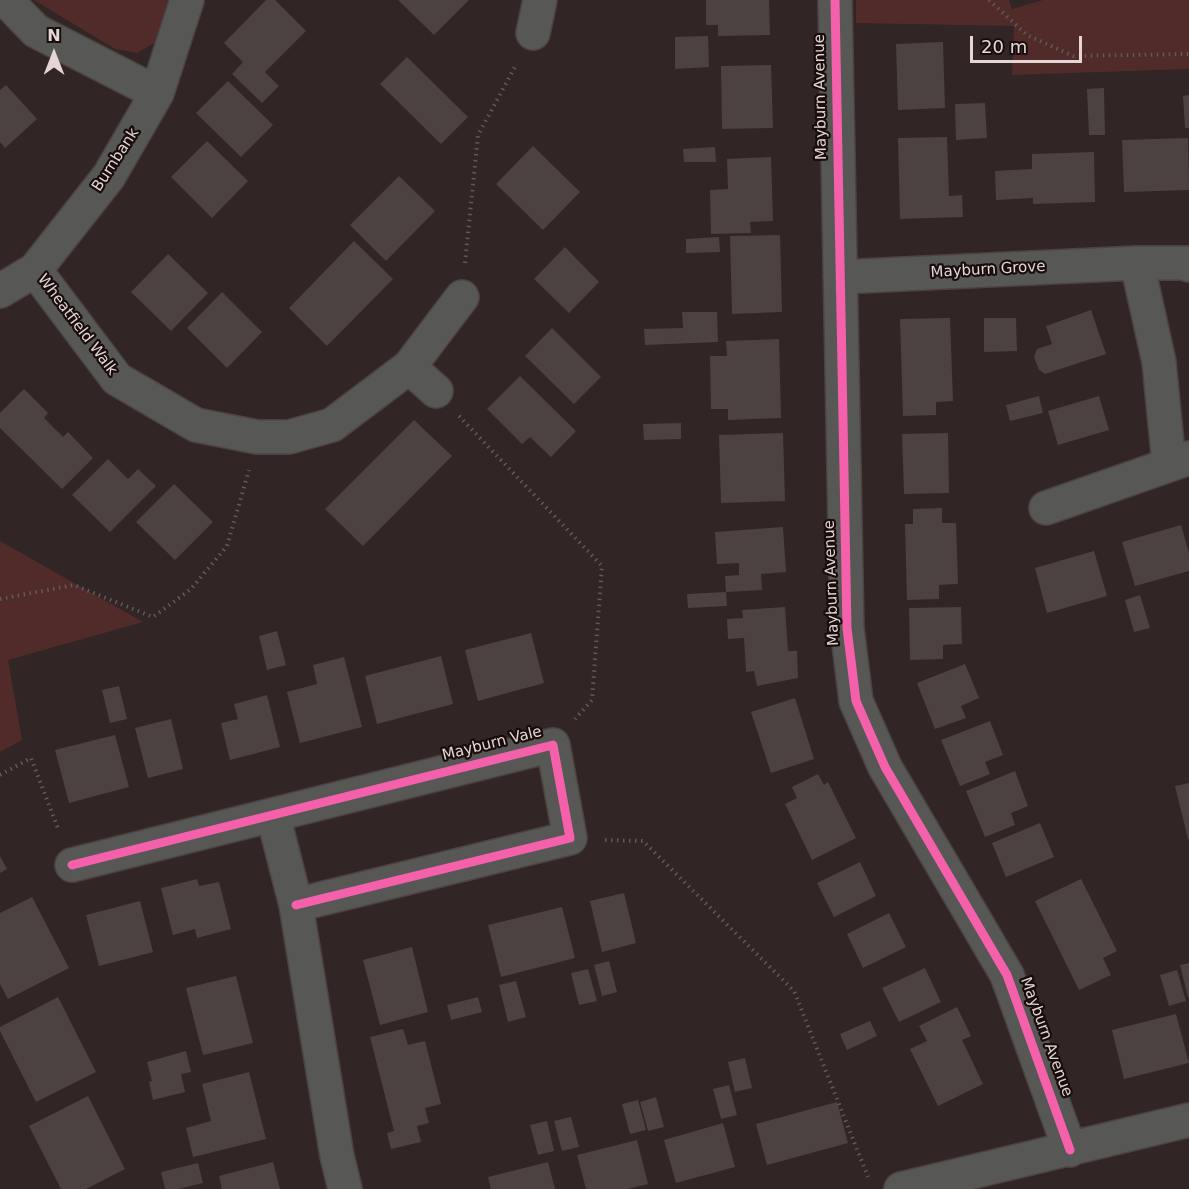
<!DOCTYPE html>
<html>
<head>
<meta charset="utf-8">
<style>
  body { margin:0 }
  #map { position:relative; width:1189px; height:1189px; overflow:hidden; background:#312525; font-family:"DejaVu Sans",sans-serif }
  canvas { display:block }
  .north { position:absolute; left:24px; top:24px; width:60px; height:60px; -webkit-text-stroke:4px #170d0c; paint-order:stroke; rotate:0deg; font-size:16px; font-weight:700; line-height:24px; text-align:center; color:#e5d5d4 }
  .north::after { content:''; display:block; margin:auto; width:21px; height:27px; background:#e5d5d4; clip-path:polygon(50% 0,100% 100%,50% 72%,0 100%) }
  .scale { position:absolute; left:970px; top:36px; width:112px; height:27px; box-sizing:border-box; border:3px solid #e5d5d4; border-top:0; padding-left:8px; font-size:18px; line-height:21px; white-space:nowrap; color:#e5d5d4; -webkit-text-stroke:4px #170d0c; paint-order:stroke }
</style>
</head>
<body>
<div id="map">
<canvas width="1189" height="1189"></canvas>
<div class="north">N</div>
<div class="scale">20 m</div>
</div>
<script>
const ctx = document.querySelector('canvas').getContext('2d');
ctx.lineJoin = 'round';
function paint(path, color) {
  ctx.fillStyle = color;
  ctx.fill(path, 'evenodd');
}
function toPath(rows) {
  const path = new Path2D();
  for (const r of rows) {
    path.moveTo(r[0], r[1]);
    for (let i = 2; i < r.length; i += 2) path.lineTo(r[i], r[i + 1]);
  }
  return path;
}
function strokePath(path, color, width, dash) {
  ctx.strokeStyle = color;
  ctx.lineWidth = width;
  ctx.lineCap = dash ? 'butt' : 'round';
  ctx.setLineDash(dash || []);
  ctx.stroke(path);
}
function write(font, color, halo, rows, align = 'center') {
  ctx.font = font + ' "DejaVu Sans",sans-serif';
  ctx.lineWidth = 4.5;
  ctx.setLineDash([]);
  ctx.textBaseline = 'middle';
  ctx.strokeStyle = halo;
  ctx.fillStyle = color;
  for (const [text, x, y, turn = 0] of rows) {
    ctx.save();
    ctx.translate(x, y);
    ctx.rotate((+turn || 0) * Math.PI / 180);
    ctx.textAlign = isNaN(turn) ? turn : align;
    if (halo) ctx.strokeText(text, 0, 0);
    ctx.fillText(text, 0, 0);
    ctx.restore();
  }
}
paint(toPath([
  [34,0,168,0,156,42,137,53,115,49],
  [856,0,1009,0,1012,9,1043,0,1189,0,1189,69,1012,75,1014,26,856,23],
  [0,541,143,622,8,660,22,740,0,752]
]), '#512b29');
paint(toPath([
  [266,0,275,0,306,31,265,72,279,86,262,103,232,74,243,62,224,43],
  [398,0,469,0,434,35],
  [706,0,769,0,770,35,718,36,718,25,706,25],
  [708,36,709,67,675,69,675,37],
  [943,42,945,108,898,110,896,44],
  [407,57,468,117,441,144,380,84],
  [771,65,773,128,722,129,721,66],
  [228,81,273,125,241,157,196,113],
  [6,85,37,119,5,148,0,142,0,90],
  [1104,88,1105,135,1089,135,1087,89],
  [1189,95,1189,128,1185,128,1183,96],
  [985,103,987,138,956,140,955,104],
  [947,137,949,196,962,195,963,217,900,219,898,138],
  [1188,138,1189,190,1124,192,1122,140],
  [207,141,248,181,212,218,171,177],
  [533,146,580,192,543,230,496,184],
  [715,147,716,162,684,162,683,149],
  [1094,152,1095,202,1033,204,1033,198,996,200,995,171,1032,169,1032,154],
  [771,157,773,221,750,222,751,233,711,234,710,190,728,189,727,159],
  [399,176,435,211,386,261,350,225],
  [780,235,782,312,732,314,730,236],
  [719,237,720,252,686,253,686,239],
  [354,241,393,279,327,346,289,308],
  [565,247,599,282,569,313,534,279],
  [168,254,208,293,171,331,131,292],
  [222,292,262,332,227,368,187,328],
  [1091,310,1106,354,1045,374,1039,370,1034,357,1037,349,1052,344,1046,326],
  [682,312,717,312,718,342,645,345,644,329,683,328],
  [950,318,953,401,936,402,936,415,903,416,900,319],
  [984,318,1016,318,1017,351,984,352],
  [552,328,601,377,574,404,525,356],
  [779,339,781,418,728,420,728,409,711,409,710,356,727,356,726,341],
  [520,376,576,431,551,457,530,437,522,444,487,409],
  [24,389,48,413,44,418,63,437,68,432,93,458,62,489,0,428,0,413],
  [1039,396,1043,413,1010,421,1006,405],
  [1099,396,1109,430,1058,445,1048,411],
  [414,420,452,456,363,546,325,509],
  [681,423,681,439,644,440,643,424],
  [783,433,785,501,721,503,719,435],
  [948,433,949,493,904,494,902,434],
  [108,459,128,479,138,469,156,486,110,532,72,495],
  [174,484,213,522,175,560,136,522],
  [942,508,942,523,956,523,958,584,939,585,939,599,907,600,905,524,913,524,913,509],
  [1181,525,1189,553,1189,571,1135,586,1122,542],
  [783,527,786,572,761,574,762,590,726,592,725,576,739,575,739,563,717,564,715,532],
  [1094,551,1107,596,1047,613,1035,568],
  [726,592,727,606,688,608,687,594],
  [1140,595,1150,628,1134,632,1125,600],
  [785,607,788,651,797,651,798,678,757,686,754,671,746,672,744,638,728,639,727,619,743,618,742,610],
  [961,607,962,644,943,645,943,659,910,660,909,608],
  [277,631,286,665,267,670,259,636],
  [531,633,544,683,478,701,465,650],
  [441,656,453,704,377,724,365,676],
  [344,657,362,727,300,743,287,692,317,684,313,665],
  [965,664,979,698,961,706,966,718,935,729,917,683],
  [119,686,127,719,110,723,102,690],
  [267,695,280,747,230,760,221,723,238,719,234,704],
  [795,698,814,759,771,773,751,712],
  [171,719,183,769,148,778,135,728],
  [990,721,1003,755,985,762,990,774,960,786,941,740],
  [115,735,129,787,69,803,55,750],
  [1015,771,1028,806,1011,813,1015,825,985,837,966,791],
  [818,774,824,785,828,782,856,838,812,860,785,804,797,798,792,787],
  [1189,783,1189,839,1188,839,1175,786],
  [1040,823,1054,857,1006,877,992,843],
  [0,856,7,869,0,873],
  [860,862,876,896,834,917,817,883],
  [197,879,199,886,219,882,231,929,197,938,195,929,173,935,161,888],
  [1081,879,1117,951,1103,958,1111,975,1079,990,1035,901],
  [624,893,636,943,602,952,590,901],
  [32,897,69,968,8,999,0,984,0,913],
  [140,901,153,952,99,966,86,915],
  [562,907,575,958,501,977,488,925],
  [889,913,906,947,863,968,847,934],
  [412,947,428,1012,380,1025,363,960],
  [609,961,617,992,602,996,594,965],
  [1189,963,1189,997,1188,997,1180,965],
  [925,968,941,1002,899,1022,882,988],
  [588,969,597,1001,579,1005,571,973],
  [1177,970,1186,1001,1169,1006,1160,975],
  [236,976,253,1043,203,1055,186,988],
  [516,981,526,1017,508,1022,499,985],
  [58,997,96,1072,36,1102,0,1031,0,1027],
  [478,997,482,1012,451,1020,447,1005],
  [957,1007,971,1036,962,1040,983,1084,938,1106,910,1049,927,1041,919,1026],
  [1176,1014,1189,1063,1124,1079,1112,1030],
  [870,1021,877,1036,847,1050,840,1034],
  [403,1029,408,1045,425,1041,441,1104,425,1108,429,1123,417,1126,421,1142,391,1149,387,1133,394,1131,370,1037],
  [186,1051,191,1072,181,1074,185,1092,153,1100,149,1082,152,1081,147,1062],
  [745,1058,752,1088,735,1092,728,1062],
  [249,1072,266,1139,193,1157,186,1128,211,1121,202,1084],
  [729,1085,737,1115,721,1119,713,1089],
  [88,1096,125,1169,86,1189,61,1189,29,1126],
  [656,1097,664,1127,648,1131,640,1102],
  [638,1100,646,1130,630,1134,622,1104],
  [837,1102,848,1143,767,1165,756,1124],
  [571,1117,579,1147,562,1151,554,1121],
  [547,1121,554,1151,538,1155,530,1125],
  [723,1123,735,1167,676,1183,664,1140],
  [637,1140,648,1184,627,1189,586,1189,577,1155],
  [273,1162,280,1189,222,1189,219,1176],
  [548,1162,555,1189,491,1189,488,1177],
  [198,1163,203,1183,178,1189,165,1189,161,1172]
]), '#4d4242');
const minor = toPath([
  [6,0,36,31,157,93],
  [835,0,847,628,856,701,885,767,1007,975,1070,1150],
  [533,33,540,0],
  [1137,263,1159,362,1169,464],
  [35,270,117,379,196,425,257,437,289,437,332,425,409,367,462,297],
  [840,277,1137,263,1187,263,1189,265],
  [0,291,35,270,109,176,157,93,187,0],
  [409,367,436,391],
  [1046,508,1189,458],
  [273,815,296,905,337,1156,345,1189],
  [72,865,553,745,570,838,296,905],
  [901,1189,1189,1120]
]);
strokePath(minor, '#4d4242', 36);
strokePath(toPath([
  [989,0,1027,35,1073,56,1189,54],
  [465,263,478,135,516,65],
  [459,416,602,566,592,700,575,719],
  [0,599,74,585,153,617,191,589,227,546,249,470],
  [0,775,31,758,59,831],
  [605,840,643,841,794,991,868,1177]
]), '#5e5b5a', 4, [1.5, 4.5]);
strokePath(minor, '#575756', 33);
strokePath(toPath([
  [835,0,847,628,856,701,885,767,1007,975,1070,1150],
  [72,865,553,745,570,838,296,905]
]), '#f560ab', 9);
write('15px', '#e5d5d4', '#170d0c', [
  ["Mayburn Avenue",821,97,-91],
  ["Burnbank",116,160,-57],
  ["Mayburn Grove",988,270,-3],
  ["Wheatfield Walk",77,325,53],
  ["Mayburn Avenue",832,583,-92],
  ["Mayburn Vale",492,744,-14],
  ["Mayburn Avenue",1046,1037,70]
]);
</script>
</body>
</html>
